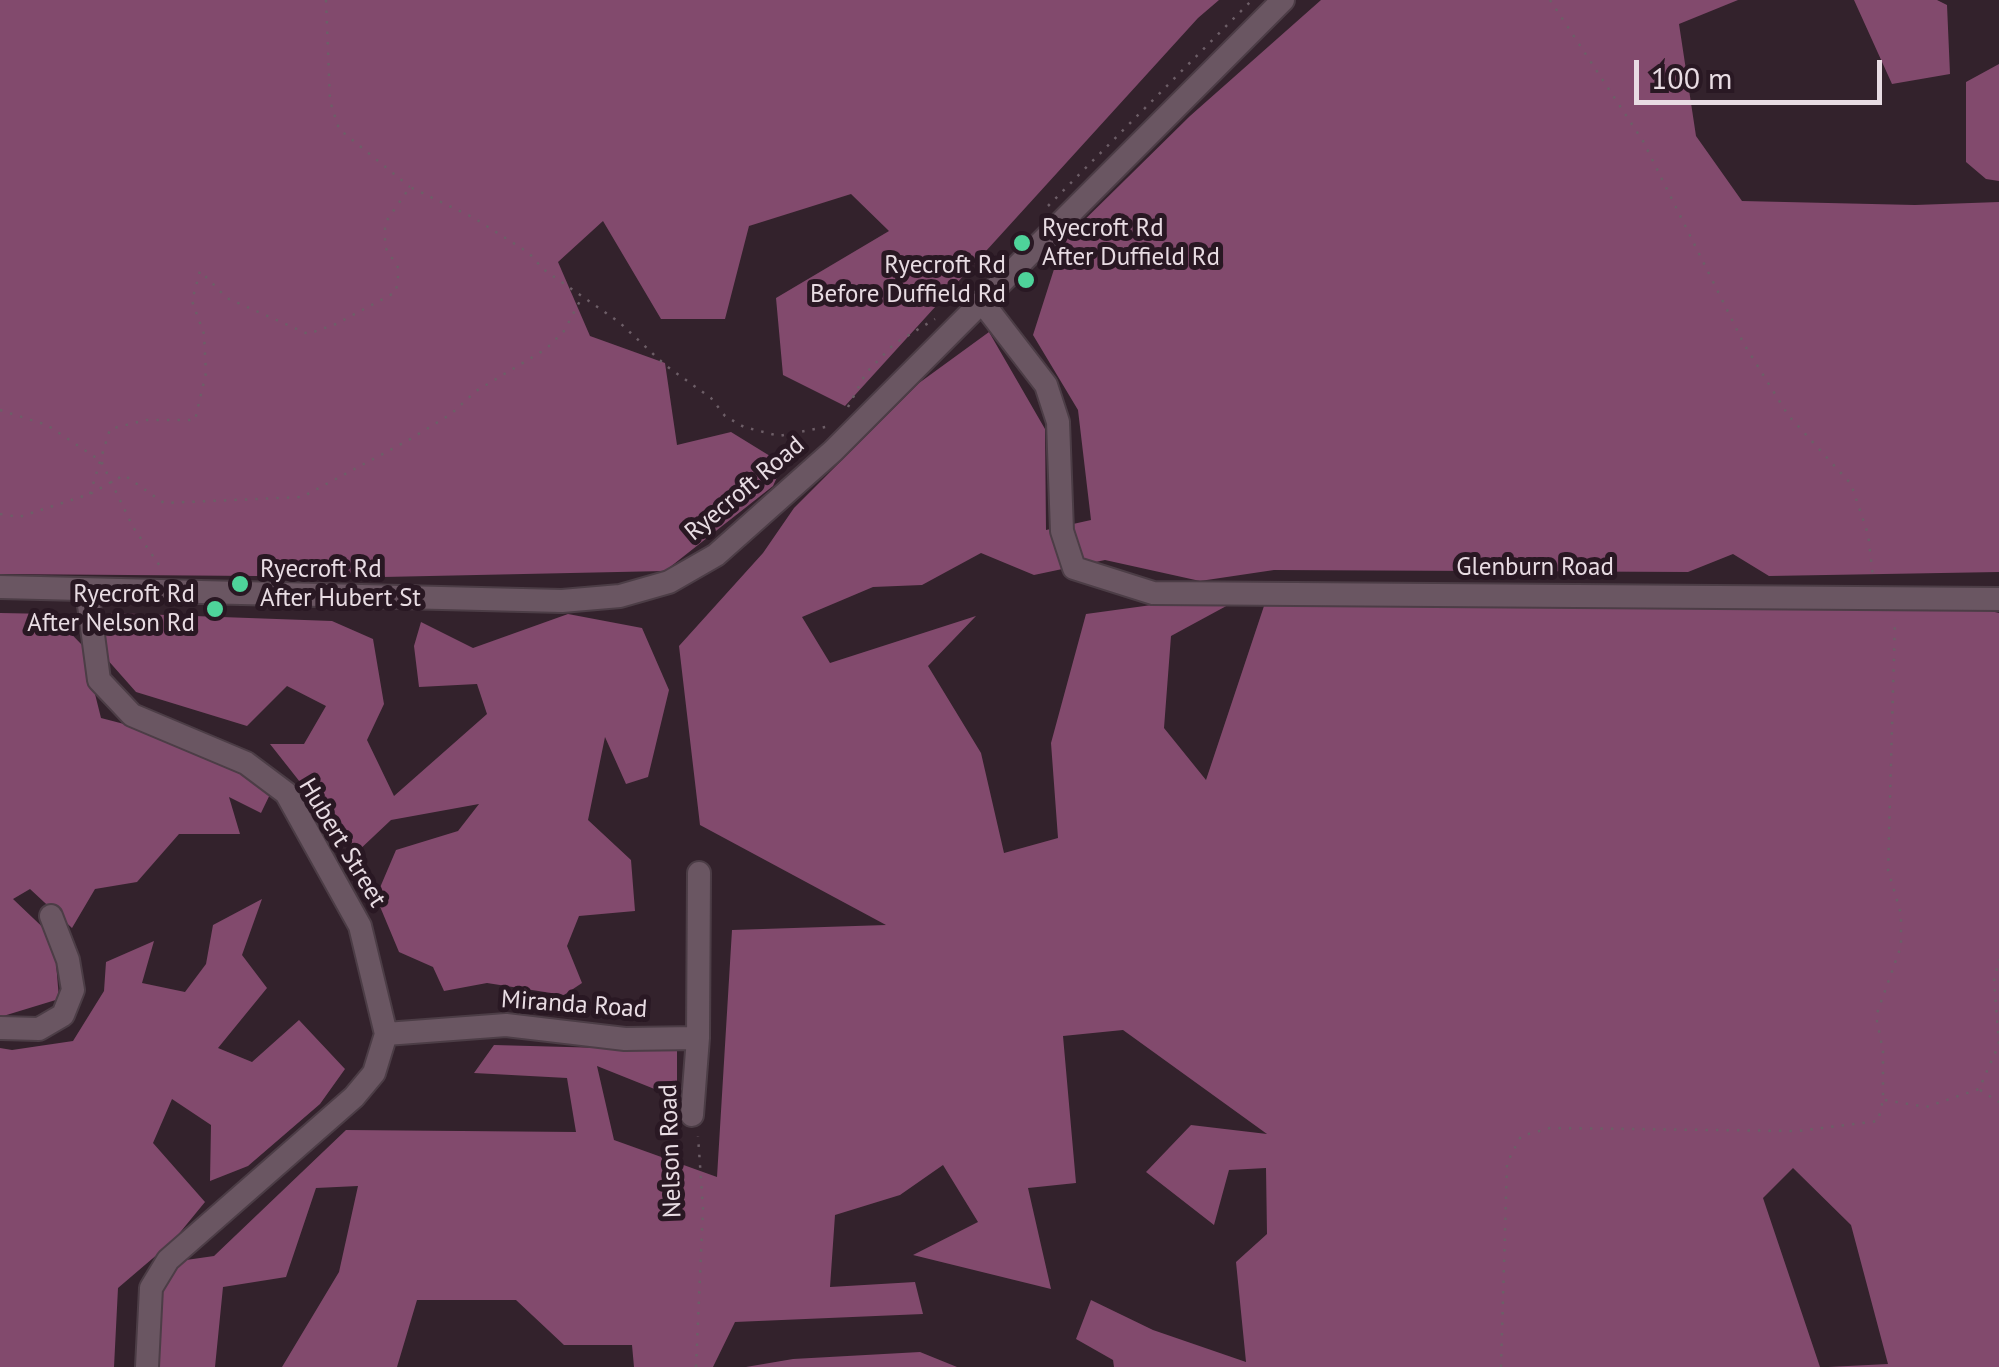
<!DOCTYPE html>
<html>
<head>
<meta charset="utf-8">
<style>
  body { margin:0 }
  #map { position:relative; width:1999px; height:1367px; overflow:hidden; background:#33222c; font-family:"PT Sans",sans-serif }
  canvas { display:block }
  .scale { position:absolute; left:1634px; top:60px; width:248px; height:45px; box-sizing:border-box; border:5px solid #e8dce3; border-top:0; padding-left:12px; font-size:30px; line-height:35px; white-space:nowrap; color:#e8dce3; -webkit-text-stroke:8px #291823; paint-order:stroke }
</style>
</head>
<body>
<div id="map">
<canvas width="1999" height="1367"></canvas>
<div class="scale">100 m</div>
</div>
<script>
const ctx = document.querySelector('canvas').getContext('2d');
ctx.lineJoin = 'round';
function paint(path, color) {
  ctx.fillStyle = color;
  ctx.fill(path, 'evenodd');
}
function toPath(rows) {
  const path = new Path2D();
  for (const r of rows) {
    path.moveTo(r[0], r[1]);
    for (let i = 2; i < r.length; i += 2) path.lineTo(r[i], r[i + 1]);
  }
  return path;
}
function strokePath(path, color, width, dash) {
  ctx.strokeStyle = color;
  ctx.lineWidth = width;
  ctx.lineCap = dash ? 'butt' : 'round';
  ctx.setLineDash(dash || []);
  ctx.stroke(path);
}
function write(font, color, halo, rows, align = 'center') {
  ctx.font = font + ' "PT Sans",sans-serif';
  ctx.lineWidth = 10;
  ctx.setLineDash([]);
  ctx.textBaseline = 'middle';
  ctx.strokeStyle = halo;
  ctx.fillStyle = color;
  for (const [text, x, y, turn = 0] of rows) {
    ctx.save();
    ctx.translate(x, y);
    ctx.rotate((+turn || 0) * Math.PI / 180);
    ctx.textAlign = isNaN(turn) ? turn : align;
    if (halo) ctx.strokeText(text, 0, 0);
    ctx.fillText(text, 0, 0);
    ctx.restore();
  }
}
paint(toPath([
  [0,0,1219,0,1198,18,845,406,783,375,776,298,889,231,851,194,749,226,725,319,661,319,603,221,558,262,590,336,665,363,677,445,731,432,783,464,773,486,665,571,383,577,0,574],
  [1321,0,1738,0,1679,24,1696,136,1742,201,1915,205,1999,202,1999,572,1769,576,1733,554,1688,572,1274,570,1200,581,1105,560,1034,575,981,553,922,585,873,587,802,617,830,663,976,616,928,666,981,753,1004,853,1058,838,1051,743,1086,614,1254,591,1171,636,1164,728,1206,780,1269,591,1948,601,1999,613,1999,1367,1828,1367,1888,1364,1851,1225,1793,1168,1763,1198,1820,1367,1114,1367,1113,1360,1076,1339,1091,1300,1153,1330,1246,1362,1236,1262,1267,1234,1266,1168,1229,1170,1214,1225,1146,1172,1191,1125,1267,1134,1123,1030,1063,1036,1076,1183,1028,1188,1051,1289,913,1255,978,1222,943,1165,900,1195,835,1215,830,1287,915,1282,923,1314,735,1322,713,1367,634,1367,632,1345,564,1345,516,1300,417,1300,397,1367,282,1367,339,1272,358,1186,316,1188,286,1277,223,1287,215,1367,154,1367,152,1311,172,1262,214,1256,346,1130,576,1132,567,1078,474,1073,494,1045,677,1050,677,1098,597,1066,614,1140,717,1177,732,930,886,925,700,825,679,646,763,553,794,508,919,383,989,332,1045,429,1046,530,1091,520,1078,410,1033,335,1063,241,1190,116],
  [1854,0,1937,0,1947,5,1950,74,1892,84],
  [1999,64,1999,181,1986,179,1966,162,1966,82],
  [0,613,52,614,83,646,101,718,178,738,275,784,261,813,229,797,240,834,179,834,137,882,95,889,72,928,30,889,13,899,54,938,59,999,0,1017],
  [111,613,332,621,373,639,384,704,367,740,394,796,487,714,477,684,419,687,414,646,421,622,473,648,568,614,642,628,669,690,648,777,626,784,605,737,588,820,631,860,635,911,579,916,567,946,582,983,564,995,487,983,444,991,433,967,399,952,376,897,396,850,458,831,479,804,391,820,356,853,270,744,304,744,326,706,287,686,247,726,136,692,98,649],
  [262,899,242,955,267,988,218,1048,252,1062,299,1020,345,1069,320,1104,248,1166,210,1181,211,1125,172,1099,153,1143,205,1202,173,1241,118,1288,114,1367,0,1367,0,1048,12,1050,73,1041,104,991,106,962,154,941,142,983,185,992,206,964,213,925],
  [920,1352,957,1367,746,1367,793,1359]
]), '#824a6d');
const minor = toPath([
  [982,302,1046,385,1058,422,1062,531,1074,568,1153,593,1999,599],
  [0,587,562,601,620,596,669,582,716,555,833,451,1283,0],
  [87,590,99,680,132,715,246,763,286,793,360,926,386,1034,374,1073,354,1097,168,1260,151,1288,147,1367],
  [0,1028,39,1029,63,1015,73,990,68,960,51,916],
  [386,1034,506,1025,625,1039,698,1038],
  [692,1115,698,1038,699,873]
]);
strokePath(minor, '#4c3d46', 26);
strokePath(toPath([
  [326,0,330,101,339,129,410,187],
  [1550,0,1643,141,1744,344,1788,415,1851,484,1868,534,1873,577],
  [1048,206,1252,0],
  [848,407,866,373,894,344,935,319],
  [0,410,47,425,101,461,133,527,162,569],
  [90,494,110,429,146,420,195,420,206,373,204,334,192,301,200,271,227,298,308,334,336,324,396,292,399,269,385,247,385,223,410,187,474,218,529,253,543,269,619,322,665,365,711,398,725,416,744,427,779,436,830,426],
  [0,514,19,517,90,494,124,475,164,503,302,497,407,441,451,414,476,391,546,349,564,331,581,299],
  [1980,1090,1999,1102],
  [1885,1100,1926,1107,1979,1089,1999,1044,1994,981,1999,959],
  [696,1367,703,1208,698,1136],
  [1501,1367,1507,1163,1521,1136,1550,1128,1798,1131,1878,1121,1883,1100,1883,1051,1876,1016,1901,946,1901,914,1888,870,1895,619]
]), '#6d5e67', 2.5, [2.5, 8]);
strokePath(minor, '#6a5662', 22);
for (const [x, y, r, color] of [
  [1022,243,10,"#4ed39a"],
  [1026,280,10,"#4ed39a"],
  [240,584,10,"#4ed39a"],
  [215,609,10,"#4ed39a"]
]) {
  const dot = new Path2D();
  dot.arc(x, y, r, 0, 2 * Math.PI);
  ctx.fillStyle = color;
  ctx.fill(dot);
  strokePath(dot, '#291823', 4);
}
write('25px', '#e8dce3', '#291823', [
  ["Ryecroft Rd",1042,229],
  ["After Duffield Rd",1042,258],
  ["Ryecroft Rd",1006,266,"right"],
  ["Before Duffield Rd",1006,295,"right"],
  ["Ryecroft Rd",260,570],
  ["After Hubert St",260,599],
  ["Ryecroft Rd",195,595,"right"],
  ["After Nelson Rd",195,624,"right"]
], 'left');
write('25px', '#e8dce3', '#291823', [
  ["Ryecroft Road",745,489,-40],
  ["Glenburn Road",1535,568],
  ["Hubert Street",342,843,59],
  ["Miranda Road",574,1005,4],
  ["Nelson Road",671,1151,-92]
]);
</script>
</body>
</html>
